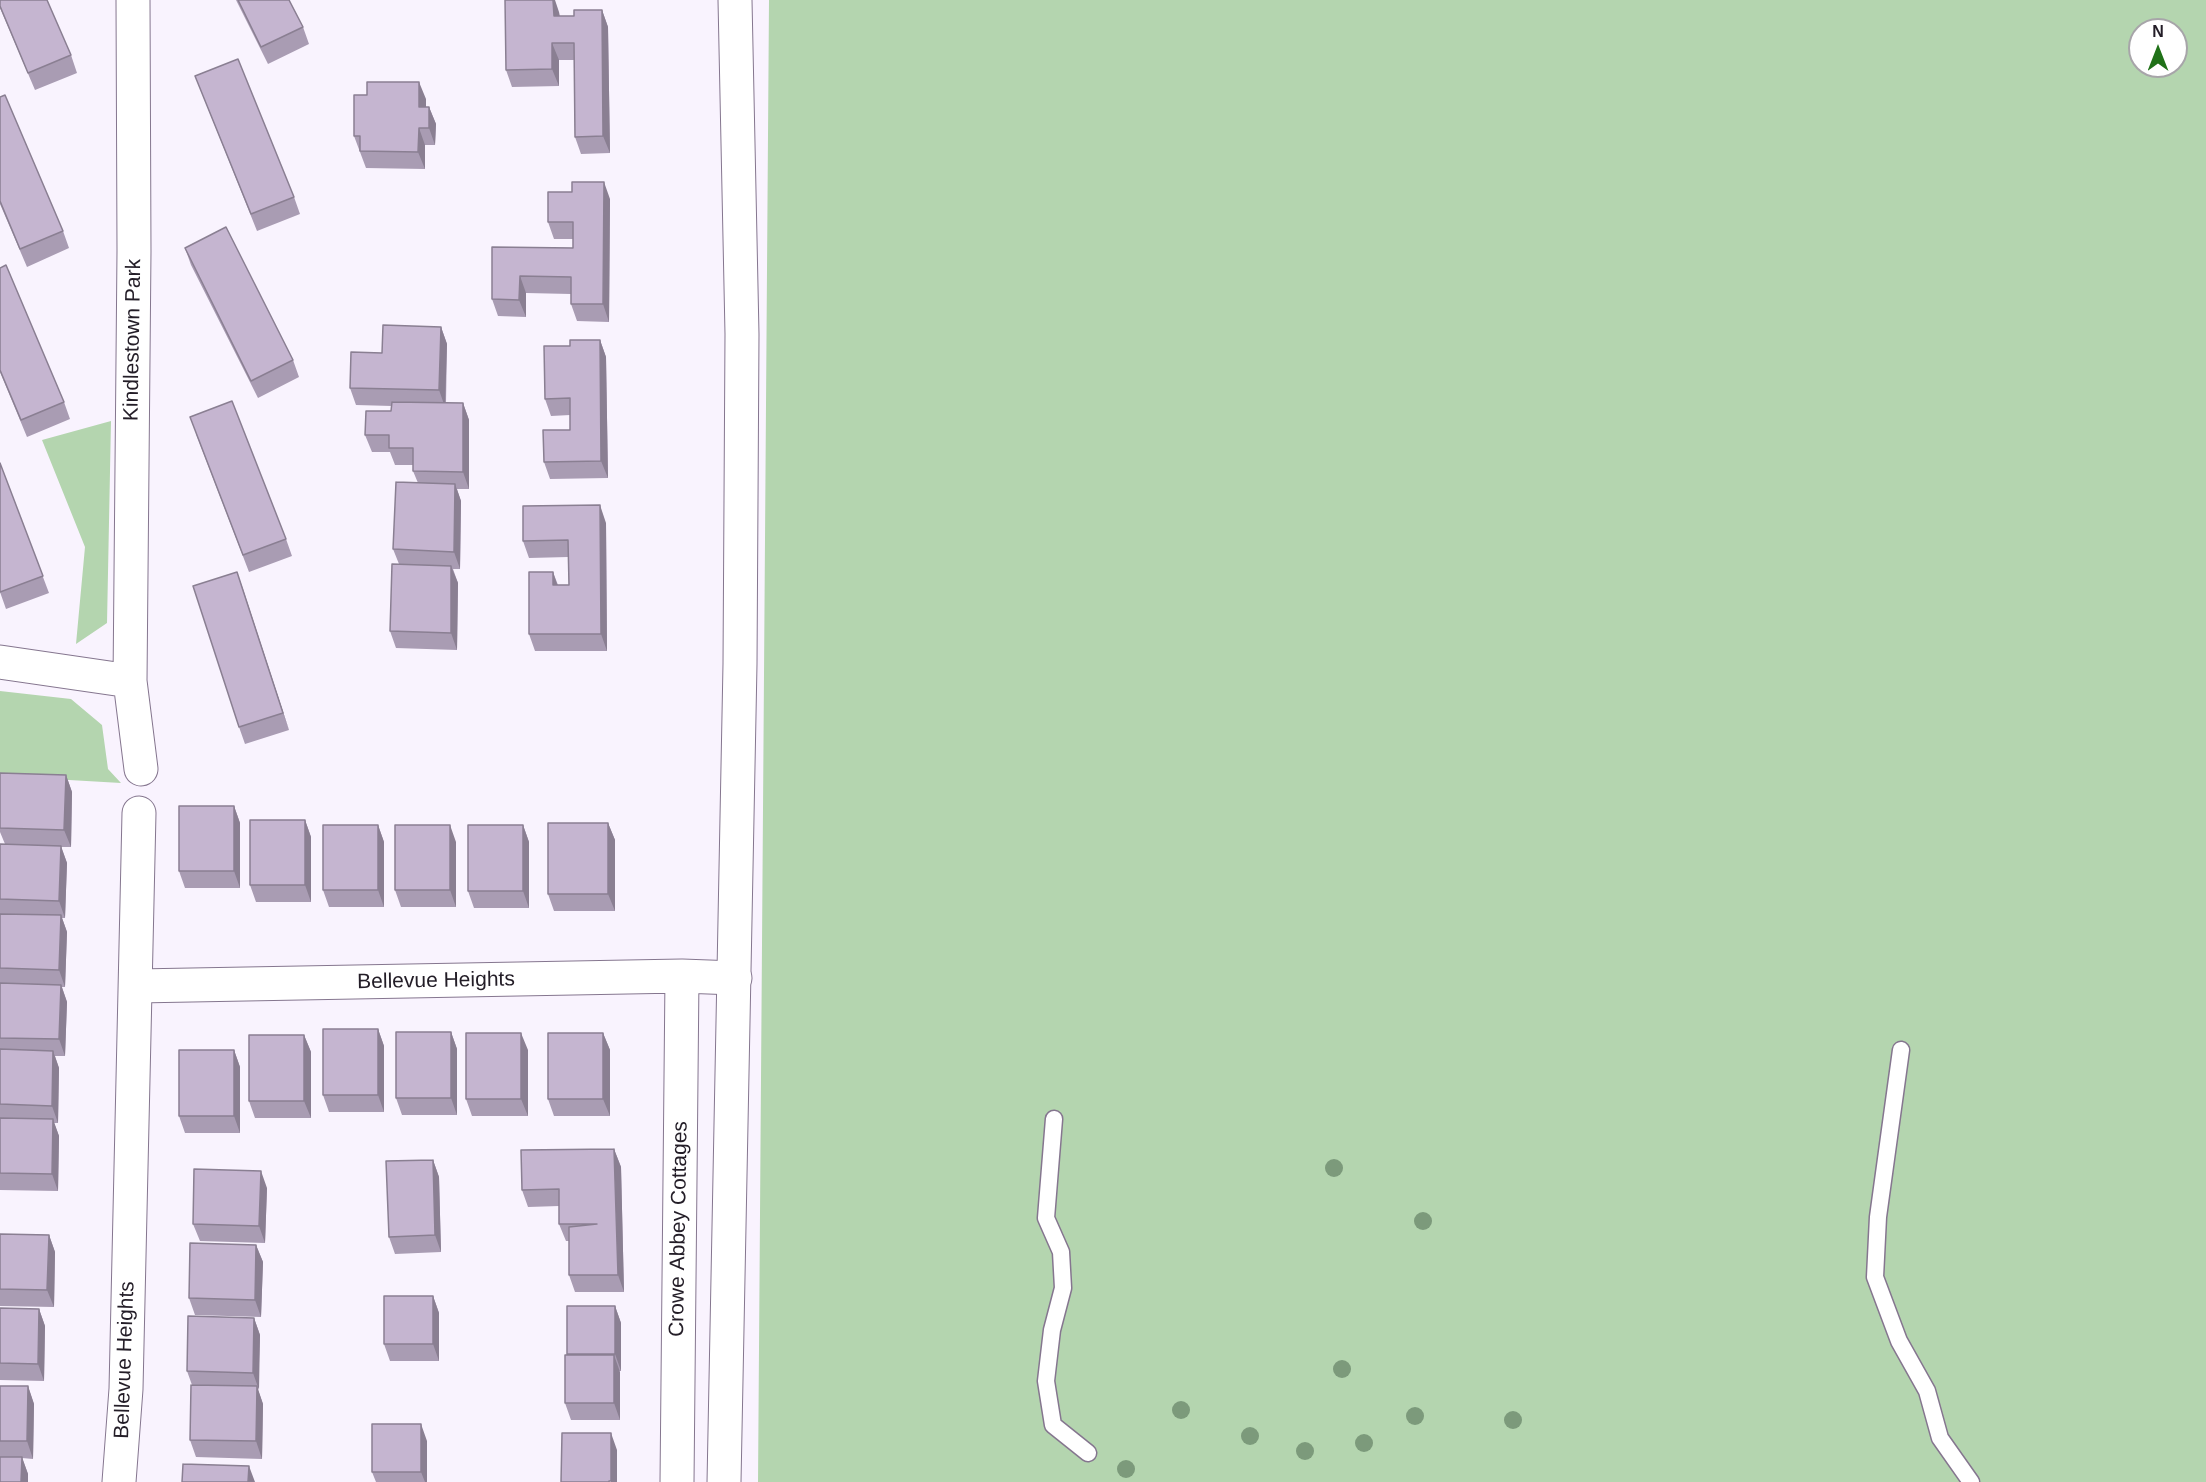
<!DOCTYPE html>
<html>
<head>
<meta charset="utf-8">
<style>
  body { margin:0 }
  #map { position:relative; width:2206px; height:1482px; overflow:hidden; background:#f9f3fe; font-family:Helvetica,sans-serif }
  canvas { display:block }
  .north { position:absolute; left:2128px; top:18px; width:60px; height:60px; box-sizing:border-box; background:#fff; border:2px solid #a7a5a9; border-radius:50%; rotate:0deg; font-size:16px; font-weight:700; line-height:24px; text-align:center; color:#231d27 }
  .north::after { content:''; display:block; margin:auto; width:21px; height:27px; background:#207118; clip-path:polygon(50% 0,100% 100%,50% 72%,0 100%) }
</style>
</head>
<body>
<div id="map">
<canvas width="2206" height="1482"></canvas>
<div class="north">N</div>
</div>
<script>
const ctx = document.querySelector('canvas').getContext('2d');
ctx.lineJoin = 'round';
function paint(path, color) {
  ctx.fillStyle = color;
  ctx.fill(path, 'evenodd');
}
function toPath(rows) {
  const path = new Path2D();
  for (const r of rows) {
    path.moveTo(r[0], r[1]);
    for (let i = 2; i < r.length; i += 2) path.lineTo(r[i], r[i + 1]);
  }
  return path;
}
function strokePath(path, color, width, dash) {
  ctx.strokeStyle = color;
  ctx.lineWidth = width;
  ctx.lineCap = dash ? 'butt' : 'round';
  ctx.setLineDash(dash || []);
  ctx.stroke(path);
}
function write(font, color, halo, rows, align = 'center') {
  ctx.font = font + ' Helvetica,sans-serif';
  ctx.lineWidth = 5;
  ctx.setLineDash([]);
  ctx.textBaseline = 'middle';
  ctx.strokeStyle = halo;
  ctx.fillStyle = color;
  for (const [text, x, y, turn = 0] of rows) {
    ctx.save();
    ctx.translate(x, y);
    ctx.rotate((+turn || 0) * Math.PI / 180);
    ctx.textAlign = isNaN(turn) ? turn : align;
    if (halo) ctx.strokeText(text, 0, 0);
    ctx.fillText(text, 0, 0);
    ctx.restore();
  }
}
paint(toPath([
  [769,0,2206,0,2206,1482,758,1482],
  [2140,30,2176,30,2176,66,2140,66],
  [111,421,107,623,76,644,85,547,42,440],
  [0,691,71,699,102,725,108,769,121,783,0,776]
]), '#b4d5af');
const lane = toPath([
  [1901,1050,1878,1217,1875,1277,1899,1341,1927,1391,1940,1438,1971,1482],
  [1054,1119,1046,1218,1061,1252,1063,1288,1052,1330,1046,1381,1053,1425,1088,1453]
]);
const street = toPath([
  [133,0,134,251,130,681,141,769],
  [0,662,130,681],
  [137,986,682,976,735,978],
  [119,1482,126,1389,139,813],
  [677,1482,682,976]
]);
const secondary = toPath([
  [724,1482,740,664,742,334,735,0]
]);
strokePath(lane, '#85768f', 19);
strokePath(street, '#85768f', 35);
strokePath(secondary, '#85768f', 35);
strokePath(lane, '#fff', 16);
strokePath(street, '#fff', 33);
strokePath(secondary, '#fff', 33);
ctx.fillStyle = '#7c9a7b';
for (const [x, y] of [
  [1334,1168],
  [1423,1221],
  [1342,1369],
  [1181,1410],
  [1415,1416],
  [1513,1420],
  [1250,1436],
  [1364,1443],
  [1305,1451],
  [1126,1469]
]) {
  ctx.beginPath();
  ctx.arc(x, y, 9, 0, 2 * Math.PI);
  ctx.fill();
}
paint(toPath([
  [0,0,71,55,77,73,35,90,0,8],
  [236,0,289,0,303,27,309,44,268,64],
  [602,10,608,27,610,153,581,154,575,137,574,60,559,60,559,86,512,87,506,70,559,12,560,16,574,16],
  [195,76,294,197,300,214,257,231],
  [0,97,63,231,69,248,27,267,0,204],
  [426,99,426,107,429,107,436,124,435,145,425,145,425,169,366,168,354,136],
  [610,199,609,322,577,321,571,304,571,294,526,293,526,317,498,316,492,299,492,247,573,248,573,239,554,239,548,222],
  [185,248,293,360,299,377,258,398,191,265],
  [0,268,64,402,70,419,27,437,0,372],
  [441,327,447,344,446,403,463,403,469,420,469,489,457,489,461,501,460,569,453,569,458,583,457,650,396,648,390,631,399,564,393,549,418,483,413,471,413,465,395,465,390,452,372,452,365,435,391,411,392,406,356,405,350,388,382,353],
  [600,340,606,357,608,478,550,479,544,462,570,430,570,415,551,416,545,399,570,346],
  [196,434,286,539,292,556,249,572],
  [0,463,49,593,6,609,0,592],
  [606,523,607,651,535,651,529,634,553,572,558,585,569,585,568,557,529,558,523,541],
  [237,572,289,730,245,744,239,727],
  [0,773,66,775,72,792,71,847,61,847,67,863,65,918,62,918,67,932,65,987,62,987,67,1002,65,1056,55,1056,59,1068,58,1123,54,1123,59,1136,58,1191,0,1190,0,844,5,844,0,832],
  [234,806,240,823,240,888,185,888,179,871],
  [305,820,311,837,311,902,256,902,250,885],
  [608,823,615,840,615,911,554,911,548,894],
  [378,825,384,842,384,907,329,907,323,890],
  [523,825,529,842,529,908,474,908,468,891],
  [456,842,456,907,401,907,395,890],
  [378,1029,384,1046,384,1112,329,1112,323,1095],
  [451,1032,457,1049,457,1115,402,1115,396,1098],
  [603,1033,610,1050,610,1116,554,1116,548,1099],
  [304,1035,311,1052,311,1118,255,1118,249,1101],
  [234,1050,240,1067,240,1133,185,1133,179,1116],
  [528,1050,528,1116,472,1116,466,1099],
  [614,1149,621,1167,624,1292,575,1292,569,1275,569,1241,566,1241,559,1224,559,1206,528,1207,522,1190],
  [433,1160,439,1177,441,1252,395,1254,389,1237],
  [267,1188,265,1243,200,1241,193,1224],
  [0,1234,49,1235,55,1252,54,1307,0,1306],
  [256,1245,263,1262,261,1317,195,1315,189,1298],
  [433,1296,439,1313,439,1361,390,1361,384,1344],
  [615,1306,621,1323,621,1371,619,1371,620,1420,571,1420,565,1403,567,1354],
  [0,1308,39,1309,45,1326,44,1381,0,1380],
  [254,1318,260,1335,258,1390,263,1404,262,1459,196,1457,190,1440,192,1385,187,1371],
  [0,1386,28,1386,34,1404,33,1459,22,1458,28,1474,28,1482,0,1482],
  [427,1441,427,1482,376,1482,372,1472]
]), '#a99cb3');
paint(toPath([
  [553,0,555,0,559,12,560,33,554,16],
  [602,10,608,27,610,153,603,136],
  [552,43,559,60,559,86,552,69],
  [419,82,426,99,426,124,419,107],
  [429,107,436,124,435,145,429,128],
  [419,128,425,145,425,169,418,152],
  [604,182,610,199,609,322,603,304],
  [520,276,526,293,526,317,519,300],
  [441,327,447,344,445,407,439,390],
  [600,340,606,357,608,478,601,461],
  [463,403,469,420,469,489,463,472],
  [455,484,461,501,460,569,454,552],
  [600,505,606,523,607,651,601,634],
  [451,566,458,583,457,650,451,633],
  [237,572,243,589,289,730,283,713],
  [553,572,559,590,553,585],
  [66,775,72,792,71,847,64,830],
  [234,806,240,823,240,888,234,871],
  [305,820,311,837,311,902,305,885],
  [608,823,615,840,615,911,608,894],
  [378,825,384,842,384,907,378,890],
  [450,825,456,842,456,907,450,890],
  [523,825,529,842,529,908,523,891],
  [61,846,67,863,65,918,59,901],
  [61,915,67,932,65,987,59,970],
  [61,985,67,1002,65,1056,59,1039],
  [378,1029,384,1046,384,1112,378,1095],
  [451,1032,457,1049,457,1115,451,1098],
  [521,1033,528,1050,528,1116,521,1099],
  [603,1033,610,1050,610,1116,603,1099],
  [304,1035,311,1052,311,1118,304,1101],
  [234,1050,240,1067,240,1133,234,1116],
  [53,1051,59,1068,58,1123,52,1106],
  [53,1119,59,1136,58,1191,52,1174],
  [614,1149,621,1167,624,1292,618,1275],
  [433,1160,439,1177,441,1252,435,1235],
  [261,1171,267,1188,265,1243,259,1226],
  [49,1235,55,1252,54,1307,47,1290],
  [256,1245,263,1262,261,1317,255,1300],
  [433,1296,439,1313,439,1361,433,1344],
  [615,1306,621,1323,621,1371,615,1354],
  [39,1309,45,1326,44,1381,38,1364],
  [254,1318,260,1335,259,1390,253,1373],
  [614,1355,620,1372,620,1420,614,1403],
  [28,1386,34,1404,33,1459,27,1441],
  [257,1386,263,1404,262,1459,256,1441],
  [421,1424,427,1441,427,1482,425,1482,421,1472],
  [611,1433,617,1450,617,1482,611,1482],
  [22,1457,28,1474,28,1482,21,1482],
  [249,1466,255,1482,248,1482]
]), '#8a7f92');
const building = toPath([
  [0,0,47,0,71,55,28,73,0,6,0,0],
  [238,0,289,0,303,27,261,47,238,0],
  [505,0,553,0,554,16,574,16,574,10,602,10,603,136,575,137,574,43,552,43,552,69,506,70,505,0],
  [238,59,294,197,251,214,195,76,238,59],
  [367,82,419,82,419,107,429,107,429,128,419,128,418,152,360,151,360,136,354,136,354,95,367,95,367,82],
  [5,95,63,231,20,249,0,201,0,97,5,95],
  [572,182,604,182,603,304,571,304,571,277,520,276,519,300,492,299,492,247,573,248,573,222,548,222,548,192,572,192,572,182],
  [226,227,293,360,251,381,185,248,226,227],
  [6,265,64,402,21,420,0,370,0,268,6,265],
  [383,325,441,327,439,390,350,388,351,352,382,353,383,325],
  [570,340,600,340,601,461,544,462,543,430,570,430,570,398,545,399,544,346,570,346,570,340],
  [232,401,286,539,243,555,190,417,232,401],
  [392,402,463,403,463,472,413,471,413,448,389,448,389,435,365,435,366,411,391,411,392,402],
  [0,463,43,576,0,592,0,463],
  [396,482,455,484,454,552,393,549,396,482],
  [600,505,601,634,529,634,529,572,553,572,553,585,569,585,568,540,523,541,523,506,600,505],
  [392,564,451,566,451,633,390,631,392,564],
  [237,572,283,713,239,727,193,586,237,572],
  [0,773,66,775,64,830,0,828,0,773],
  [179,806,234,806,234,871,179,871,179,806],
  [250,820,305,820,305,885,250,885,250,820],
  [548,823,608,823,608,894,548,894,548,823],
  [323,825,378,825,378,890,323,890,323,825],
  [395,825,450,825,450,890,395,890,395,825],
  [468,825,523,825,523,891,468,891,468,825],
  [0,844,61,846,59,901,0,899,0,844],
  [0,914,61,915,59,970,0,968,0,914],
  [0,983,61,985,59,1039,0,1038,0,983],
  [323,1029,378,1029,378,1095,323,1095,323,1029],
  [396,1032,451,1032,451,1098,396,1098,396,1032],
  [466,1033,521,1033,521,1099,466,1099,466,1033],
  [548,1033,603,1033,603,1099,548,1099,548,1033],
  [249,1035,304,1035,304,1101,249,1101,249,1035],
  [0,1049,53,1051,52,1106,0,1104,0,1049],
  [179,1050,234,1050,234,1116,179,1116,179,1050],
  [0,1118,53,1119,52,1174,0,1173,0,1118],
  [614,1149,618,1275,569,1275,569,1227,597,1224,559,1224,559,1189,522,1190,521,1150,614,1149],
  [433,1160,435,1235,389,1237,386,1161,433,1160],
  [194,1169,261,1171,259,1226,193,1224,194,1169],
  [0,1234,49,1235,47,1290,0,1289,0,1234],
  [190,1243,256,1245,255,1300,189,1298,190,1243],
  [384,1296,433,1296,433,1344,384,1344,384,1296],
  [567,1306,615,1306,615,1354,567,1354,567,1306],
  [0,1308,39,1309,38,1364,0,1363,0,1308],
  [188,1316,254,1318,253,1373,187,1371,188,1316],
  [565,1355,614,1355,614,1403,565,1403,565,1355],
  [191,1385,257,1386,256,1441,190,1440,191,1385],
  [0,1386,28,1386,27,1441,0,1441,0,1386],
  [372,1424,421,1424,421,1472,372,1472,372,1424],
  [562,1433,611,1433,611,1481,609,1481,609,1482,561,1482,562,1433],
  [0,1457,22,1457,21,1482,0,1482,0,1457],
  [183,1464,249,1466,248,1482,182,1482,183,1464]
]);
paint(building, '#c5b5d0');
strokePath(building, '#8a7f92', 1.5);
write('21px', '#231d27', '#fff', [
  ["Kindlestown Park",133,340,-89],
  ["Bellevue Heights",436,981,-1],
  ["Crowe Abbey Cottages",679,1229,-89],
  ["Bellevue Heights",125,1360,-88]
]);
</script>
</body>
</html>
